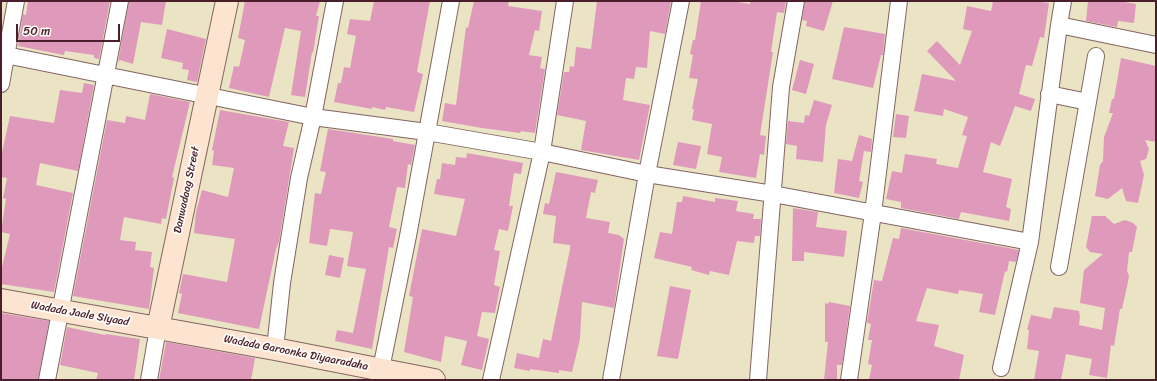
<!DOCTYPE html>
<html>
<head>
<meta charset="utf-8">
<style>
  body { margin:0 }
  #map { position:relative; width:1157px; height:381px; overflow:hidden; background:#eae4c5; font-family:Sriracha,sans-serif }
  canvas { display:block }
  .frame { position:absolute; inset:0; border:2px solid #4a1f2b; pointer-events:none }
  .scale { position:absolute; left:16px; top:24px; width:104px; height:18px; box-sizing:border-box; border:2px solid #4a1f2b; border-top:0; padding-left:5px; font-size:12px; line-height:14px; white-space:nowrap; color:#4a1f2b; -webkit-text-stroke:3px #fdfcf7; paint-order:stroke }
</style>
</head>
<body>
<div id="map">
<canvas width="1157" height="381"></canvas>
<div class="frame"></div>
<div class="scale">50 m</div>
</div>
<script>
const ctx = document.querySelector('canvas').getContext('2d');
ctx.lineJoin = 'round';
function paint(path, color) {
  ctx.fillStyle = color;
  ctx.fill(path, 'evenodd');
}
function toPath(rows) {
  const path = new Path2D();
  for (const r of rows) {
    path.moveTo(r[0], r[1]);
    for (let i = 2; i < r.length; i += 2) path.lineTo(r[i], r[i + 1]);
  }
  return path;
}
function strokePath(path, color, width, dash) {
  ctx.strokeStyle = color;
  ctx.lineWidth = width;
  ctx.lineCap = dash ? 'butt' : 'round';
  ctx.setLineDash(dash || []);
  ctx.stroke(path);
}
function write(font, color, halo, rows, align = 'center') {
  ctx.font = font + ' Sriracha,sans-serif';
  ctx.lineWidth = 3.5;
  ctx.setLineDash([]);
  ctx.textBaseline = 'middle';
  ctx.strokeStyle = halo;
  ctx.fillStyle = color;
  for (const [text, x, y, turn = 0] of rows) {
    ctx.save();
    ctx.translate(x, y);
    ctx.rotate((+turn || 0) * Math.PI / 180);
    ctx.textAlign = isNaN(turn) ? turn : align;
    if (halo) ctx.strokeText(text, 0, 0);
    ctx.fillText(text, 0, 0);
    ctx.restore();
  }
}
paint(toPath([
  [28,1,110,1,99,59,94,58,94,55,65,51,64,55,18,46,23,14,26,15],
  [129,1,166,1,162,25,141,22,133,64,120,60,118,62],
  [245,1,320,1,316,16,319,16,313,53,312,52,305,97,291,95,301,31,285,28,269,97,229,88,234,66,239,67,245,40,238,38],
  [374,1,430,1,417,72,423,74,414,112,386,107,385,110,372,107,372,109,334,102,338,83,341,83,344,67,350,68,356,36,347,34,350,19,370,21],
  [474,1,509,1,508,6,542,11,539,31,535,30,529,55,542,57,540,68,545,69,535,133,521,131,520,133,482,128,442,121,445,103,456,105,466,27,468,28],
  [597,1,671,2,665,34,650,31,647,68,636,67,634,79,626,78,623,100,650,105,639,160,581,150,586,121,557,115,564,72,569,72,570,66,574,67,576,47,591,49],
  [701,1,731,1,750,4,750,1,786,1,784,13,777,12,771,52,773,52,760,135,766,136,764,155,760,154,756,178,719,172,722,157,707,154,712,124,692,120,694,109,692,109,698,79,689,78,693,55,690,54,693,40,695,40],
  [805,1,833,1,824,31,806,26,807,21,802,20],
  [993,1,1032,1,1049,3,1044,38,1040,37,1032,66,1026,65,1019,94,1035,99,1031,111,1015,106,1000,146,991,142,983,172,1012,179,1006,207,1011,209,1009,221,961,212,959,219,901,208,901,202,886,199,892,171,902,173,905,154,937,159,936,164,958,168,967,136,962,135,968,117,944,109,943,116,914,111,922,74,956,81,927,51,937,41,960,65,972,31,963,29,967,6,991,11],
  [1088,1,1119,1,1136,4,1134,23,1118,21,1117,27,1086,21],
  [844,27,885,34,883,55,881,55,873,88,832,79],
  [167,29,206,39,197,82,187,80,189,70,182,69,183,63,161,58],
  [1121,58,1156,66,1156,142,1145,140,1149,149,1146,159,1140,161,1144,175,1138,203,1126,201,1122,188,1108,199,1095,196,1100,165,1103,161,1104,137,1113,113,1109,113,1112,99,1114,99],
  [800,60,814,64,806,94,792,90],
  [84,83,94,85,78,171,40,163,36,185,73,193,54,292,1,284,1,271,10,234,1,232,6,199,3,198,7,178,1,177,1,157,10,116,54,123,60,90,82,93],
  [150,94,190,102,172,177,174,178,166,219,162,218,161,224,124,217,120,240,136,242,135,250,152,252,150,267,154,268,149,309,73,296,107,120,125,123,126,116,145,120],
  [814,100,832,105,826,125,823,162,796,159,797,146,786,144,788,121,804,123,805,115,809,116],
  [220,110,289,122,283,146,294,148,279,242,276,249,259,329,178,313,182,294,179,293,183,274,227,282,235,239,194,233,196,212,202,190,228,197,234,168,212,165,214,151,212,150],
  [896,114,909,116,906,138,893,137],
  [328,129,393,139,393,141,415,145,411,165,408,164,405,188,397,187,389,227,397,229,393,248,389,247,372,349,335,341,337,330,353,333,366,269,347,266,353,232,330,229,327,246,309,243,315,193,321,194,326,172,320,171],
  [859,135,872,139,871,152,864,151,859,181,863,182,859,198,834,193,838,159,852,161],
  [678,142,701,146,696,169,673,165],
  [467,153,523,163,521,174,514,173,509,206,513,206,508,231,499,229,494,250,500,251,494,285,500,287,495,313,482,312,477,336,489,339,482,370,461,365,467,341,445,336,441,362,404,352,413,297,409,296,422,229,456,236,465,199,434,194,437,179,440,179,442,163,455,165,456,157,466,158],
  [556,172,598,180,595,193,591,192,586,218,610,222,608,233,619,235,624,239,614,308,582,302,580,339,572,372,559,370,559,373,530,369,530,371,514,368,517,353,539,358,543,339,551,341,570,249,570,245,553,243,556,216,543,214,545,203,549,204],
  [683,196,715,202,715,198,738,201,736,211,754,214,753,219,761,219,760,236,755,236,754,243,737,241,729,275,710,271,709,275,691,270,692,267,654,258,660,232,672,234,677,202,682,202],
  [793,208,818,212,816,227,847,231,844,257,804,252,804,261,792,261],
  [1092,216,1105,216,1114,224,1125,220,1133,223,1137,227,1132,252,1129,252,1127,271,1129,276,1128,282,1122,309,1120,309,1114,346,1111,345,1107,378,1089,375,1092,359,1066,354,1061,380,1034,380,1039,351,1027,349,1029,330,1027,330,1031,315,1051,319,1054,307,1079,311,1080,317,1079,325,1102,330,1105,308,1080,303,1084,270,1103,254,1090,252,1086,247],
  [901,228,1019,250,1016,262,1009,261,1007,272,1005,271,995,315,979,312,983,294,959,290,958,294,927,288,916,321,939,325,934,346,964,355,959,380,869,380,872,365,868,364,872,340,868,340,871,324,867,323,874,280,882,281,893,238,899,239],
  [329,255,344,258,340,278,325,275],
  [670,286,691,290,678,359,657,356],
  [829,302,850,306,842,365,837,365,837,380,824,380,828,342,825,342,825,303,828,304],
  [1,313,49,321,38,380,1,380],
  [67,327,105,335,106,334,140,339,134,380,96,380,98,373,60,365],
  [166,342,255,358,251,380,159,380]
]), '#df99ba');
const street = toPath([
  [1059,25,1156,45],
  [1,54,313,117,427,132,542,152,647,174,773,194,1030,242],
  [1,84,16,1],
  [1049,94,1088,102],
  [1059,267,1096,56],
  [275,349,282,283,299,178,313,117,335,1],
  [1001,368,1030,242,1059,25,1063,1],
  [381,369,408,236,451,1],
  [47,380,120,1],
  [149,380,158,328],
  [491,380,542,152,565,1],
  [611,380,647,174,681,1],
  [758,380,781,87,796,1],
  [849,380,873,213,899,1]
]);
const secondary = toPath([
  [1,300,275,349,434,380],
  [158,328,227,1]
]);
strokePath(street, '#826461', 18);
strokePath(secondary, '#826461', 24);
strokePath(street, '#fff', 16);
strokePath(secondary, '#fde4d1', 22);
write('11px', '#4a1f2b', '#fdfcf7', [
  ["Danwadaag Street",187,190,-78],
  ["Wadada Jaale Siyaad",80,314,10],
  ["Wadada Garoonka Diyaaradaha",296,353,11]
]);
</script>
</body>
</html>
